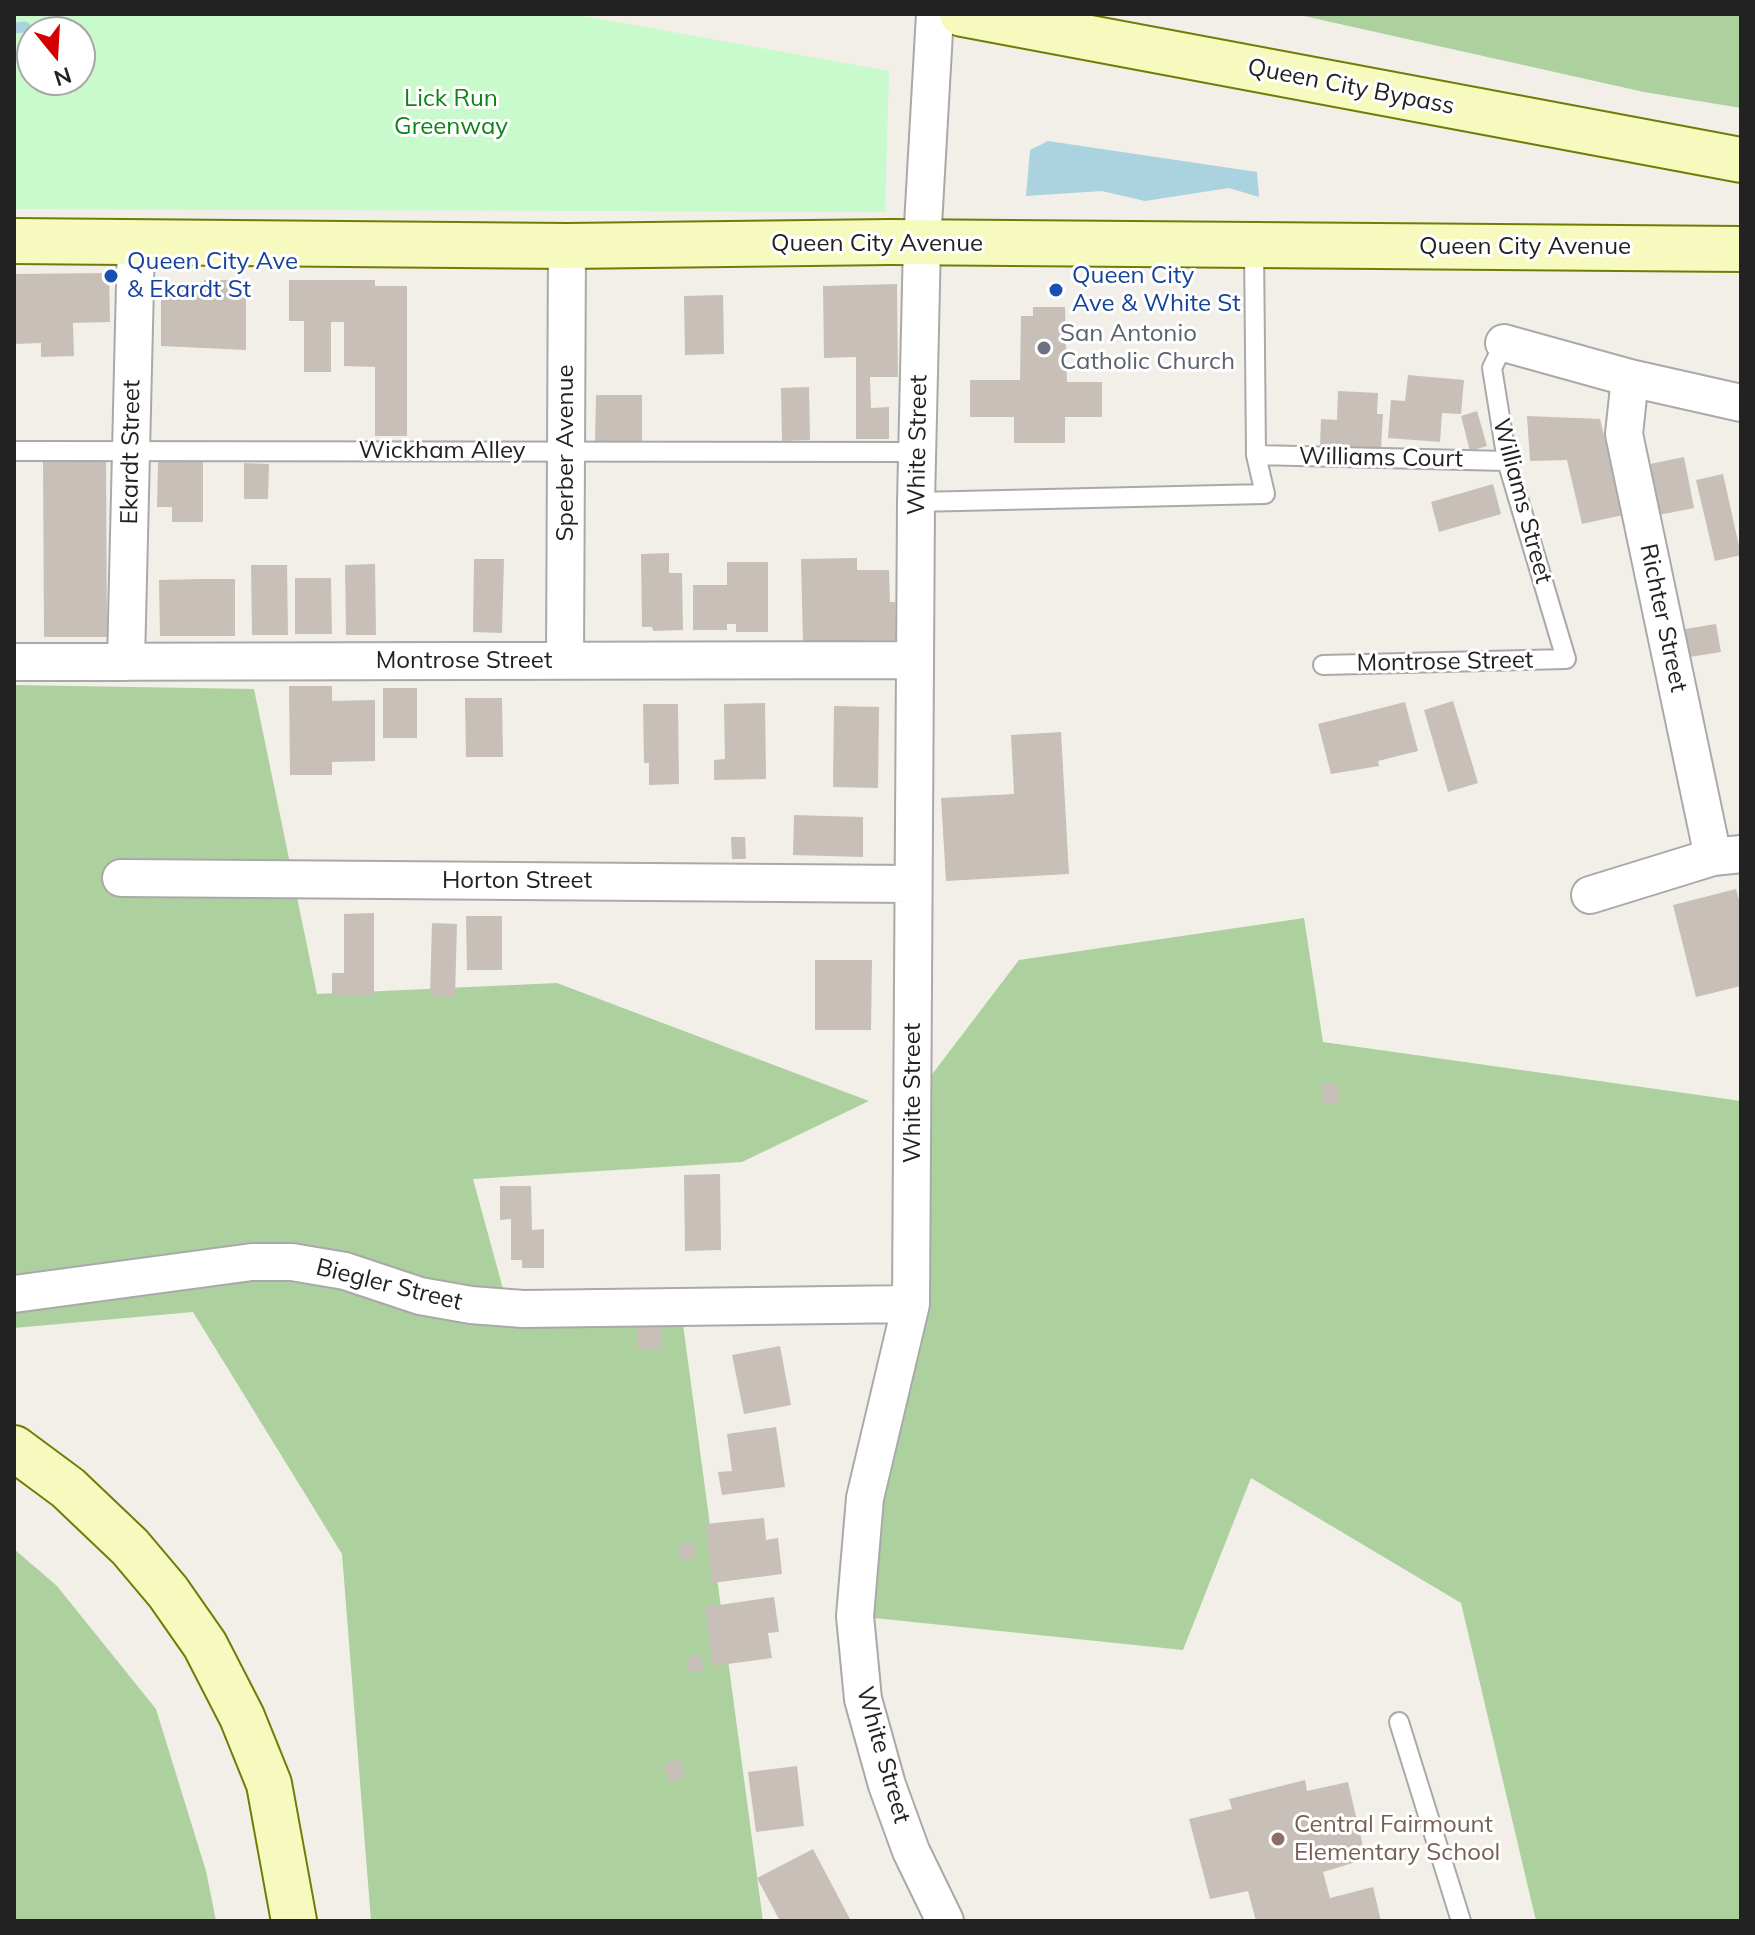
<!DOCTYPE html>
<html>
<head>
<meta charset="utf-8">
<style>
  body { margin:0 }
  #map { position:relative; width:1755px; height:1935px; overflow:hidden; background:#f2efe9; font-family:Mulish,sans-serif }
  canvas { display:block }
  .frame { position:absolute; inset:0; border:16px solid #222; pointer-events:none }
  .north { position:absolute; left:16px; top:16px; width:80px; height:80px; box-sizing:border-box; background:#fff; border:2px solid #a7a7a7; border-radius:50%; rotate:162deg; font-size:22px; font-weight:700; line-height:32px; text-align:center; color:#222 }
  .north::after { content:''; display:block; margin:auto; width:28px; height:36px; background:#d40000; clip-path:polygon(50% 0,100% 100%,50% 72%,0 100%) }
</style>
</head>
<body>
<div id="map">
<canvas width="1755" height="1935"></canvas>
<div class="frame"></div>
<div class="north">N</div>
</div>
<script>
const ctx = document.querySelector('canvas').getContext('2d');
ctx.lineJoin = 'round';
function paint(path, color) {
  ctx.fillStyle = color;
  ctx.fill(path, 'evenodd');
}
function toPath(rows) {
  const path = new Path2D();
  for (const r of rows) {
    path.moveTo(r[0], r[1]);
    for (let i = 2; i < r.length; i += 2) path.lineTo(r[i], r[i + 1]);
  }
  return path;
}
function strokePath(path, color, width, dash) {
  ctx.strokeStyle = color;
  ctx.lineWidth = width;
  ctx.lineCap = dash ? 'butt' : 'round';
  ctx.setLineDash(dash || []);
  ctx.stroke(path);
}
function write(font, color, halo, rows, align = 'center') {
  ctx.font = font + ' Mulish,sans-serif';
  ctx.lineWidth = 6;
  ctx.setLineDash([]);
  ctx.textBaseline = 'middle';
  ctx.strokeStyle = halo;
  ctx.fillStyle = color;
  for (const [text, x, y, turn = 0] of rows) {
    ctx.save();
    ctx.translate(x, y);
    ctx.rotate((+turn || 0) * Math.PI / 180);
    ctx.textAlign = isNaN(turn) ? turn : align;
    if (halo) ctx.strokeText(text, 0, 0);
    ctx.fillText(text, 0, 0);
    ctx.restore();
  }
}
paint(toPath([
  [1295,14,1741,14,1741,108,1644,92],
  [14,685,254,689,317,994,557,983,869,1101,742,1162,473,1179,511,1318,683,1324,763,1921,371,1921,342,1554,193,1312,14,1328],
  [1304,918,1323,1042,1741,1101,1741,1921,1536,1921,1461,1603,1251,1478,1183,1650,855,1616,889,1405,914,1098,1019,960],
  [14,1549,57,1586,156,1709,206,1871,216,1921,14,1921]
]), '#add19e');
paint(toPath([
  [14,14,573,14,889,71,885,212,14,209],
  [32,32,80,32,80,80,32,80]
]), '#c8facc');
paint(toPath([
  [1048,141,1257,172,1259,197,1229,188,1145,201,1102,191,1026,196,1030,150]
]), '#aad3df');
strokePath(toPath([
  [14,28,25,27]
]), '#aad3df', 11);
paint(toPath([
  [109,273,110,322,73,323,74,356,41,357,41,343,14,344,14,274],
  [204,280,246,280,246,350,161,346,161,288,204,288],
  [289,280,375,280,375,286,407,286,407,436,375,436,375,367,344,366,344,322,331,322,331,372,304,372,304,321,289,321],
  [897,284,898,377,870,377,871,408,889,407,889,439,856,439,856,357,824,358,823,286],
  [723,295,724,354,685,355,684,296],
  [1033,307,1065,307,1067,382,1102,382,1102,417,1065,417,1065,443,1014,443,1014,417,970,417,970,380,1020,380,1021,316,1033,316],
  [1408,375,1464,380,1461,414,1442,413,1440,442,1388,438,1391,400,1405,401],
  [809,387,810,440,782,441,781,388],
  [1338,391,1378,393,1377,414,1383,414,1381,449,1320,447,1321,419,1337,420],
  [596,395,642,395,642,444,595,443],
  [1477,411,1487,446,1470,451,1461,416],
  [1527,416,1600,419,1623,515,1582,524,1567,460,1530,461],
  [1684,457,1694,508,1659,515,1650,464],
  [43,459,106,459,107,637,44,637],
  [158,462,203,462,203,522,172,522,172,507,157,507],
  [244,463,269,464,268,499,244,499],
  [1723,474,1741,555,1715,561,1696,480],
  [1493,484,1501,514,1439,532,1431,502],
  [669,553,669,573,682,573,683,630,653,631,652,627,642,627,641,554],
  [857,558,857,570,889,570,890,602,895,602,896,640,803,642,801,559],
  [474,559,504,559,502,633,473,632],
  [727,562,768,562,768,632,736,632,736,624,727,624,727,630,693,630,693,585,727,585],
  [375,564,376,635,346,635,345,565],
  [251,565,287,565,288,635,252,635],
  [295,578,331,578,332,634,295,634],
  [202,579,235,579,235,636,160,636,159,580],
  [1716,624,1721,652,1690,657,1685,629],
  [289,686,332,686,332,701,375,700,375,761,332,762,332,775,290,775],
  [383,688,417,688,417,738,383,738],
  [465,698,502,698,503,757,466,757],
  [1453,701,1478,783,1448,792,1424,710],
  [1405,702,1418,751,1378,761,1379,766,1331,774,1318,724],
  [765,703,766,779,714,780,714,760,725,759,724,704],
  [643,704,678,704,679,784,649,785,649,763,644,763],
  [834,706,879,707,878,788,833,787],
  [1061,732,1069,874,946,881,941,798,1014,794,1011,735],
  [794,815,863,817,863,857,793,855],
  [731,837,745,837,746,859,732,859],
  [1736,889,1741,907,1741,986,1696,997,1673,905],
  [374,913,374,995,332,995,332,973,344,973,344,914],
  [466,916,502,916,502,970,467,970],
  [432,923,457,924,455,997,430,996],
  [815,960,872,960,871,1030,815,1030],
  [1338,1083,1339,1104,1323,1105,1322,1084],
  [720,1174,721,1250,685,1251,684,1175],
  [500,1186,531,1186,532,1230,544,1229,544,1268,522,1268,522,1260,511,1260,511,1219,500,1220],
  [638,1326,661,1326,661,1349,638,1349],
  [780,1346,791,1405,744,1414,732,1355],
  [776,1427,785,1487,722,1495,718,1472,732,1471,727,1434],
  [764,1518,766,1540,778,1538,782,1574,712,1583,706,1524],
  [680,1544,695,1544,694,1560,680,1559],
  [774,1597,779,1632,768,1633,772,1658,713,1666,705,1607],
  [701,1655,703,1671,689,1673,686,1658],
  [680,1759,686,1777,669,1782,664,1764],
  [797,1766,804,1826,756,1832,748,1772],
  [1305,1780,1307,1791,1348,1782,1366,1859,1323,1872,1330,1898,1373,1887,1381,1921,1256,1921,1248,1891,1210,1899,1189,1819,1232,1809,1229,1799],
  [813,1849,851,1921,780,1921,757,1878]
]), '#c7bfb8');
const lane = toPath([
  [14,451,917,452],
  [1256,455,1507,461],
  [916,502,1265,494,1256,455,1254,245],
  [1323,665,1566,659,1507,461,1492,368,1504,343],
  [1399,1722,1461,1921]
]);
const street = toPath([
  [935,14,922,243,916,502,911,1304,865,1498,855,1616,863,1699,887,1785,911,1851,945,1921],
  [1504,343,1630,378,1741,403],
  [1630,378,1624,434,1713,857],
  [565,661,567,246],
  [14,662,914,660],
  [126,662,136,242],
  [121,878,912,884],
  [1590,895,1713,857,1741,854],
  [14,1294,252,1262,292,1262,345,1271,420,1296,471,1305,523,1309,911,1304]
]);
const secondary = toPath([
  [962,14,1741,160],
  [14,241,567,246,890,242,1741,249],
  [14,1448,68,1488,130,1547,168,1592,205,1645,242,1717,269,1784,294,1921]
]);
strokePath(lane, '#a9a9a9', 22);
strokePath(street, '#a9a9a9', 40);
strokePath(secondary, '#707d05', 48);
strokePath(lane, '#fff', 18);
strokePath(street, '#fff', 36);
strokePath(secondary, '#f7fabf', 44);
for (const [x, y, r, color] of [
  [111,276,8,"#1a4fb4"],
  [1056,290,8,"#1a4fb4"],
  [1044,348,8,"#6b7280"],
  [1278,1839,8,"#8d6e63"]
]) {
  const dot = new Path2D();
  dot.arc(x, y, r, 0, 2 * Math.PI);
  ctx.fillStyle = color;
  ctx.fill(dot);
  strokePath(dot, '#fff', 3);
}
write('24px', '#222', '#fff', [
  ["Queen City Bypass",1351,87,11],
  ["Queen City Avenue",877,244],
  ["Queen City Avenue",1525,247],
  ["White Street",918,445,-89],
  ["Wickham Alley",442,451],
  ["Ekardt Street",131,452,-89],
  ["Sperber Avenue",566,453,-90],
  ["Williams Court",1381,458,1],
  ["Williams Street",1522,501,75],
  ["Richter Street",1663,618,78],
  ["Montrose Street",464,661],
  ["Montrose Street",1445,662,-1],
  ["Horton Street",517,881],
  ["White Street",913,1093,-90],
  ["Biegler Street",389,1285,14],
  ["White Street",883,1755,74]
]);
write('24px', '#0c8416', '#fff', [
  ["Lick Run",451,99],
  ["Greenway",451,127]
]);
write('24px', '#164399', '#fff', [
  ["Queen City Ave",127,262],
  ["& Ekardt St",127,290],
  ["Queen City",1072,276],
  ["Ave & White St",1072,304]
], 'left');
write('24px', '#5b616d', '#fff', [
  ["San Antonio",1060,334],
  ["Catholic Church",1060,362]
], 'left');
write('24px', '#785e54', '#fff', [
  ["Central Fairmount",1294,1825],
  ["Elementary School",1294,1853]
], 'left');
</script>
</body>
</html>
